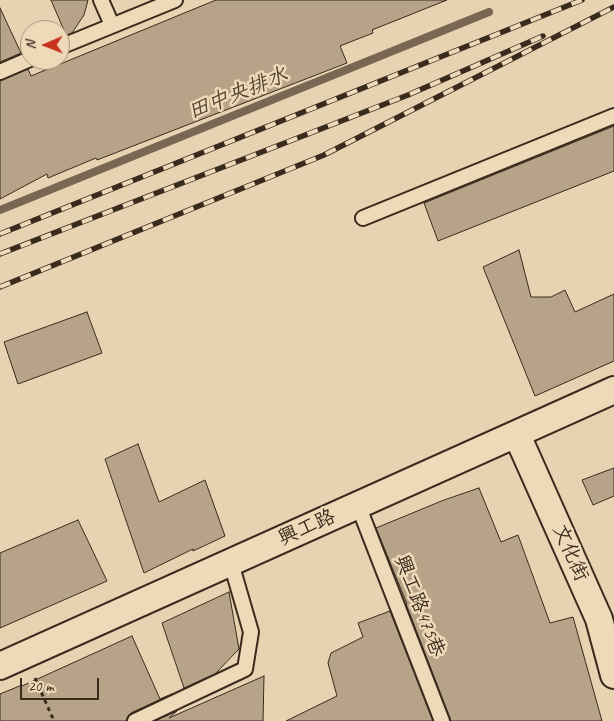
<!DOCTYPE html>
<html>
<head>
<meta charset="utf-8">
<style>
  body { margin:0 }
  #map { position:relative; width:614px; height:721px; overflow:hidden; background:#e7d3b2; font-family:Caveat,sans-serif }
  canvas { display:block }
  .north { position:absolute; left:20px; top:20px; width:50px; height:50px; box-sizing:border-box; background:#eedab8; border:1px solid #a6947a; border-radius:50%; rotate:269deg; font-size:14px; font-weight:700; line-height:20px; text-align:center; color:#3b2a1e }
  .north::after { content:''; display:block; margin:auto; width:18px; height:22px; background:#c8321e; clip-path:polygon(50% 0,100% 100%,50% 72%,0 100%) }
  .scale { position:absolute; left:20px; top:678px; width:79px; height:22px; box-sizing:border-box; border:2px solid #3b2a1e; border-top:0; padding-left:6px; font-size:15px; line-height:18px; white-space:nowrap; color:#3b2a1e; -webkit-text-stroke:4px #eedab8; paint-order:stroke }
</style>
</head>
<body>
<div id="map">
<canvas width="614" height="721"></canvas>
<div class="north">N</div>
<div class="scale">20 m</div>
</div>
<script>
const ctx = document.querySelector('canvas').getContext('2d');
ctx.lineJoin = 'round';
function toPath(rows) {
  const path = new Path2D();
  for (const r of rows) {
    path.moveTo(r[0], r[1]);
    for (let i = 2; i < r.length; i += 2) path.lineTo(r[i], r[i + 1]);
  }
  return path;
}
function strokePath(path, color, width, dash) {
  ctx.strokeStyle = color;
  ctx.lineWidth = width;
  ctx.lineCap = dash ? 'butt' : 'round';
  ctx.setLineDash(dash || []);
  ctx.stroke(path);
}
function paint(path, color) {
  ctx.fillStyle = color;
  ctx.fill(path, 'evenodd');
}
function write(font, color, halo, rows, align = 'center') {
  ctx.font = font + ' Caveat,"LXGW WenKai TC",sans-serif';
  ctx.lineWidth = 5;
  ctx.setLineDash([]);
  ctx.textBaseline = 'middle';
  ctx.strokeStyle = halo;
  ctx.fillStyle = color;
  for (const [text, x, y, turn = 0] of rows) {
    ctx.save();
    ctx.translate(x, y);
    ctx.rotate((+turn || 0) * Math.PI / 180);
    ctx.textAlign = isNaN(turn) ? turn : align;
    if (halo) ctx.strokeText(text, 0, 0);
    ctx.fillText(text, 0, 0);
    ctx.restore();
  }
}
strokePath(toPath([
  [0,210,489,12]
]), '#796753', 8);
const building = toPath([
  [51,0,88,0,84,15,72,33,66,35,51,0],
  [216,0,447,0,372,30,373,33,340,46,347,63,97,160,96,158,48,178,47,174,0,199,0,81,28,69,31,76,216,0],
  [0,8,21,53,0,62,0,8],
  [614,126,614,171,438,241,424,203,614,126],
  [519,250,531,297,551,297,565,290,575,312,614,294,614,361,535,396,483,267,519,250],
  [87,312,102,353,18,384,4,342,87,312],
  [138,444,159,502,205,480,225,536,193,551,193,549,144,573,105,459,138,444],
  [614,468,614,496,593,505,582,480,614,468],
  [479,488,501,542,518,535,550,623,573,617,602,721,451,721,406,604,407,604,376,528,444,500,479,488],
  [78,520,107,581,0,628,0,553,78,520],
  [229,592,239,649,215,674,184,688,162,623,229,592],
  [390,611,433,721,286,721,337,696,328,663,331,653,363,637,358,623,390,611],
  [132,636,160,699,172,694,131,713,128,716,126,721,0,721,0,694,22,685,22,686,132,636],
  [264,676,263,721,155,721,177,711,169,718,264,676]
]);
paint(building, '#b7a488');
strokePath(building, '#3b2a1e', 1);
const lane = toPath([
  [101,0,112,25],
  [60,47,175,0],
  [0,72,30,59],
  [363,218,614,116],
  [358,505,442,721],
  [135,721,245,669,251,632,231,563]
]);
const street = toPath([
  [517,435,599,619,614,675],
  [0,666,614,390]
]);
strokePath(lane, '#3b2a1e', 18);
strokePath(street, '#3b2a1e', 30);
strokePath(toPath([
  [35,678,54,721]
]), '#3b2a1e', 3, [4, 4]);
strokePath(lane, '#eedab8', 14);
strokePath(street, '#eedab8', 26);
const rail = toPath([
  [0,234,582,0],
  [0,254,408,95,543,36],
  [0,287,324,155,614,7]
]);
strokePath(rail, '#3b2a1e', 5.5);
strokePath(rail, '#eedab8', 4, [11]);
write('20px', '#3b2a1e', '#eedab8', [
  ["興工路",307,528,-24],
  ["文化街",570,553,66],
  ["興工路475巷",419,606,69]
]);
write('italic 21px', '#554434', '#eedab8', [
  ["田中央排水",238,94,-22]
]);
</script>
</body>
</html>
